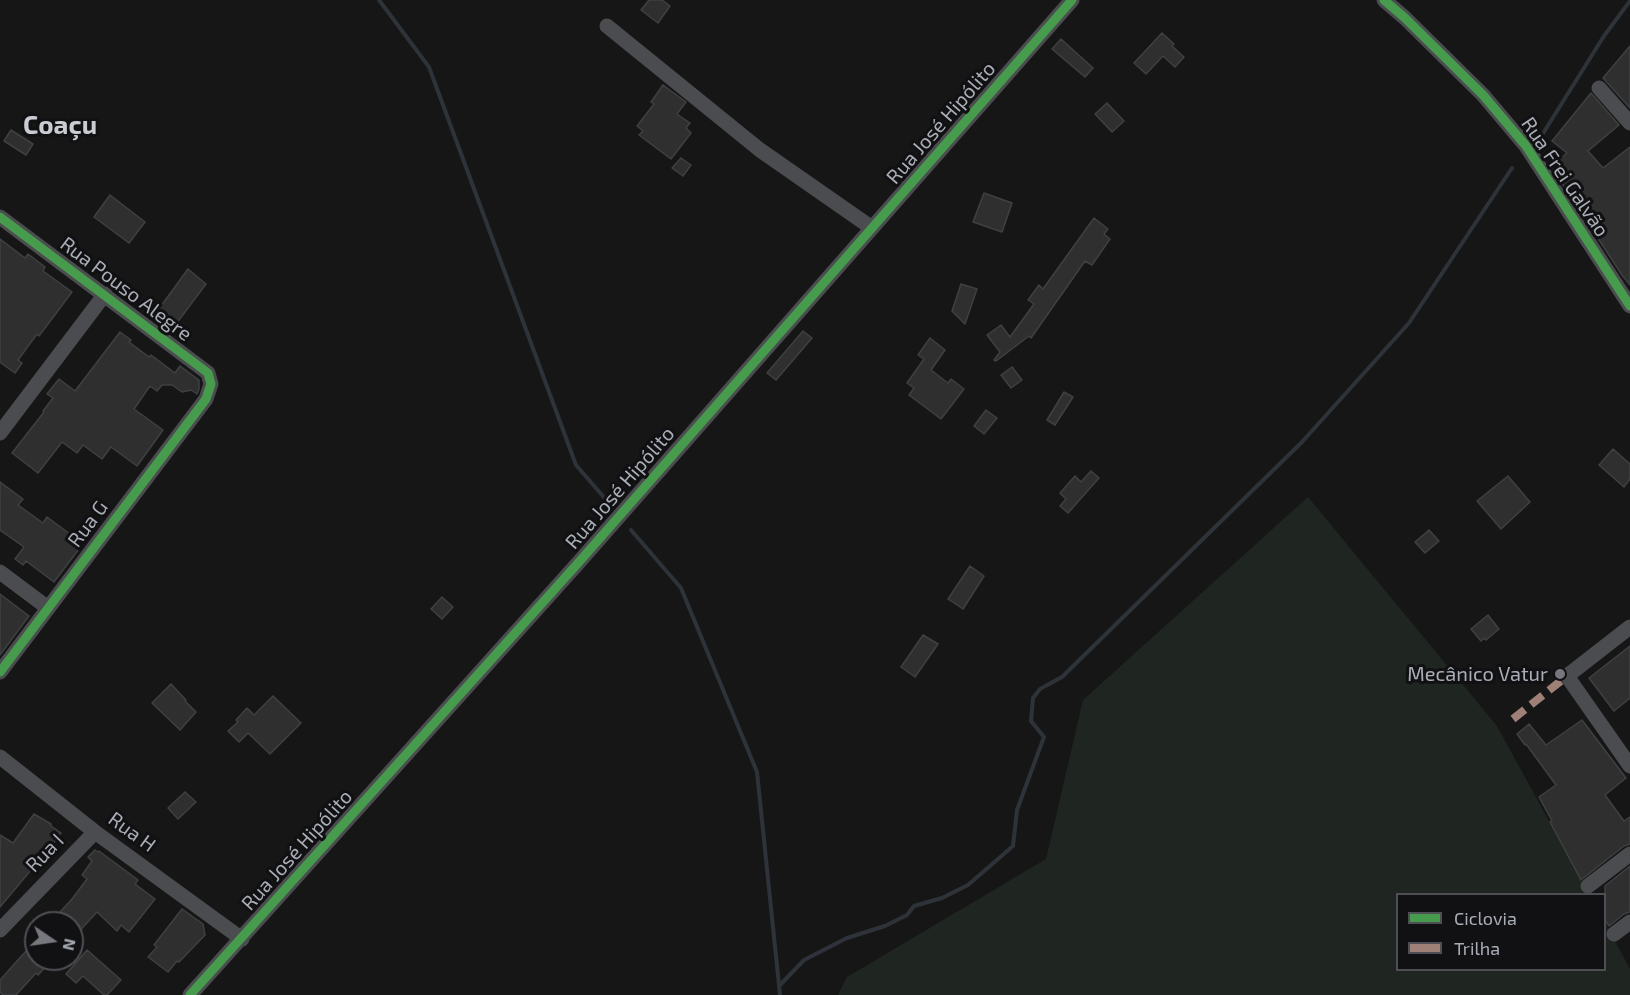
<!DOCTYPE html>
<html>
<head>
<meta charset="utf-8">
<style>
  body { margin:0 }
  #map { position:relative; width:1630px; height:995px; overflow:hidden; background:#161616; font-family:"Exo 2",sans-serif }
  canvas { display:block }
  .legend { position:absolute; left:1396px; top:893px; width:210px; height:78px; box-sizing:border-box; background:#111012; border:2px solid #4e4f54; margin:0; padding:8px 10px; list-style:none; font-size:18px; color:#a9adb6 }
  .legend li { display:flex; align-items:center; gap:12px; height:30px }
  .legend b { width:30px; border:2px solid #4e4f54 }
  .north { position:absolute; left:24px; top:911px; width:60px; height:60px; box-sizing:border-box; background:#111012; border:2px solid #4e4f54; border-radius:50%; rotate:103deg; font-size:16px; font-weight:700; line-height:24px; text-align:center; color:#a9adb6 }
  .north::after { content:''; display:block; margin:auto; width:21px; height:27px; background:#76787e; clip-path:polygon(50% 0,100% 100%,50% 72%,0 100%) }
</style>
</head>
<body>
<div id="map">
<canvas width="1630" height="995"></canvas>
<ul class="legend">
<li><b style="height:8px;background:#469c4c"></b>Ciclovia</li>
<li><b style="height:8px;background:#9e8076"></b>Trilha</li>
</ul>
<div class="north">N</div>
</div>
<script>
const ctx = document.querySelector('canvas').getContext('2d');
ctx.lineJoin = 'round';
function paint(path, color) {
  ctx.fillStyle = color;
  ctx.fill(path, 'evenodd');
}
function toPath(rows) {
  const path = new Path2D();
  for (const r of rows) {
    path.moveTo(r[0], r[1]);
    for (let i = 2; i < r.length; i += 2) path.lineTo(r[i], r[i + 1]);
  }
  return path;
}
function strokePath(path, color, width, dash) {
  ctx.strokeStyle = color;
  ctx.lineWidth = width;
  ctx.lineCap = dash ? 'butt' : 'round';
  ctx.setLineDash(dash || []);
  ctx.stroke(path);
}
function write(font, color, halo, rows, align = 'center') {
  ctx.font = font + ' "Exo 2",sans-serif';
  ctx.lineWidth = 6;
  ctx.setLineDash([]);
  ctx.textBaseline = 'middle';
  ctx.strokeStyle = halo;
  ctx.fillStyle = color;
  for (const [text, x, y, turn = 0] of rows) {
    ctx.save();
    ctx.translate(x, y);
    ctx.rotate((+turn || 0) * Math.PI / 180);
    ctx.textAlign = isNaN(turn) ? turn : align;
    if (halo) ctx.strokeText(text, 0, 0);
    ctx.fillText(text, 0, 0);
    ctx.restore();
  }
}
paint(toPath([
  [1308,497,1497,726,1589,894,1398,894,1398,970,1604,970,1605,922,1630,969,1630,995,838,995,847,977,1046,859,1083,700]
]), '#1f2520');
strokePath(toPath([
  [379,0,429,67,576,465,608,502],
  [1542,135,1604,36,1630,1],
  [631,530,681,588,757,772,780,995],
  [780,985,804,960,847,938,885,926,907,915,914,906,942,898,968,885,1013,846,1017,810,1044,737,1031,721,1033,698,1040,689,1062,677,1302,442,1409,323,1512,168]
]), '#2d3339', 4);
const building = toPath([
  [649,0,662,0,670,6,658,23,641,10,649,0],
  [1162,33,1174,44,1172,46,1184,57,1175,67,1163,56,1146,74,1134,63,1162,33],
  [1061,39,1093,68,1085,77,1052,49,1061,39],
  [1630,46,1630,108,1603,78,1630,46],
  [663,85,686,102,677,114,690,123,686,128,691,133,671,159,639,135,643,131,637,126,654,104,651,102,663,85],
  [1591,93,1619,125,1588,151,1603,168,1630,147,1630,285,1622,275,1584,217,1587,213,1571,194,1570,196,1551,166,1567,153,1552,141,1591,93],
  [1107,103,1124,121,1112,132,1095,114,1107,103],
  [11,130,33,144,26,155,4,141,11,130],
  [681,158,691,165,683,176,672,168,681,158],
  [984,193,1012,203,1002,232,973,222,984,193],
  [110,195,145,222,129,243,94,217,110,195],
  [1094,218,1108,229,1104,234,1110,239,1092,265,1085,261,1031,338,1029,336,996,361,994,360,1000,352,987,335,1001,325,1010,337,1034,304,1028,300,1039,285,1043,289,1094,218],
  [0,239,25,258,28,254,45,267,43,271,72,292,39,336,37,334,18,360,22,363,15,373,0,362,0,239],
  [188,269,206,284,173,328,164,322,162,324,153,317,188,269],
  [961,284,977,289,965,324,952,311,961,284],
  [803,331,812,338,776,380,767,373,803,331],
  [120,332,131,340,129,342,149,357,151,355,175,373,180,366,199,380,199,389,197,394,191,390,182,392,172,385,162,385,157,391,150,386,134,409,163,430,137,466,111,447,102,459,83,445,77,453,62,442,38,473,12,453,44,412,43,411,53,398,47,394,59,379,75,391,120,332],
  [930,338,945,350,931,370,948,383,951,379,964,389,941,419,909,395,914,388,907,383,924,359,918,355,930,338],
  [1012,367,1022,380,1011,388,1001,375,1012,367],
  [1064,392,1073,397,1055,425,1047,420,1064,392],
  [986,410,997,418,984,434,974,426,986,410],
  [1613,449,1630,464,1630,479,1624,487,1599,465,1613,449],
  [1091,471,1099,478,1068,513,1060,506,1066,499,1060,493,1075,476,1081,482,1091,471],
  [1508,476,1530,502,1501,529,1477,501,1508,476],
  [0,482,23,499,18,505,43,523,47,517,78,540,74,545,79,549,54,582,26,561,23,565,15,559,24,547,0,530,0,482],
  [1429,530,1439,541,1425,553,1415,542,1429,530],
  [970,566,984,576,963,609,948,599,970,566],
  [0,594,29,616,0,655,0,594],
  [442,597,453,607,442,619,431,609,442,597],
  [1488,615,1499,629,1486,640,1484,638,1481,641,1471,629,1488,615],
  [923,635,938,644,915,677,901,667,923,635],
  [1630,646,1630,698,1614,711,1589,678,1630,646],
  [171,684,186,700,185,701,196,712,180,730,152,703,171,684],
  [273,696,301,723,270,754,248,733,239,742,228,731,238,722,236,720,247,708,254,715,273,696],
  [1582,720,1626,778,1605,795,1624,821,1630,817,1630,844,1624,846,1581,880,1550,822,1552,821,1539,797,1556,785,1526,744,1525,745,1517,734,1529,724,1546,745,1582,720],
  [185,792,196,802,178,819,168,808,185,792],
  [34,814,51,824,51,826,61,833,33,871,31,870,0,907,0,835,13,843,34,814],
  [95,850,98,852,99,851,138,880,135,884,155,899,129,932,121,925,117,931,97,912,72,939,72,923,50,923,72,899,87,879,82,875,92,861,88,857,95,850],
  [1630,866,1630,912,1624,914,1609,926,1605,920,1605,886,1630,866],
  [182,909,203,924,205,935,179,962,177,961,168,972,148,957,157,947,154,945,182,909],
  [36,940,36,959,53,959,38,975,36,973,16,995,3,995,0,992,0,980,36,940],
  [87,950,121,980,107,995,104,995,83,976,76,983,66,974,87,950]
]);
paint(building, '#2f2f30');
strokePath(building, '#3f4042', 1.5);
strokePath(toPath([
  [1384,0,1405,18,1483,95,1526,146,1630,306],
  [607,26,760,150,872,228],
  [1599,88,1630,123],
  [0,217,208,373,211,384,206,399,0,672],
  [0,433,105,294],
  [0,572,48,608],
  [1630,627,1567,676,1630,766],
  [0,757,95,832,242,939],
  [1588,886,1630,854],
  [0,930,95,832],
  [1614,934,1630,922],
  [190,995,579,562,1072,0]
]), '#4b4c4f', 15);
strokePath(toPath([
  [1513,719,1567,676]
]), '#9e8076', 8, [15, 8]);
strokePath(toPath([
  [1384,0,1405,18,1483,95,1526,146,1630,306],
  [0,217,208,373,211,384,206,399,0,672],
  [190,995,579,562,1072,0]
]), '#469c4c', 9);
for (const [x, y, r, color] of [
  [1560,674,6,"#76787e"]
]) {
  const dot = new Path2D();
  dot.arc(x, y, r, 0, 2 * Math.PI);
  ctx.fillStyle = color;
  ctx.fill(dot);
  strokePath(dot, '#111012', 2);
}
write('20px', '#a9adb6', '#111012', [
  ["Rua José Hipólito",941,123,-49],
  ["Rua Frei Galvão",1565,177,56],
  ["Rua Pouso Alegre",126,289,37],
  ["Rua José Hipólito",620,488,-49],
  ["Rua G",88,524,-53],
  ["Rua H",132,832,36],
  ["Rua José Hipólito",297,850,-48],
  ["Rua I",45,853,-46]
]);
write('20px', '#a9adb6', '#111012', [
  ["Mecânico Vatur",1548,674]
], 'right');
write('bold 26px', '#c9ccd2', '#111012', [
  ["Coaçu",60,125]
]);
</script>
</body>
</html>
